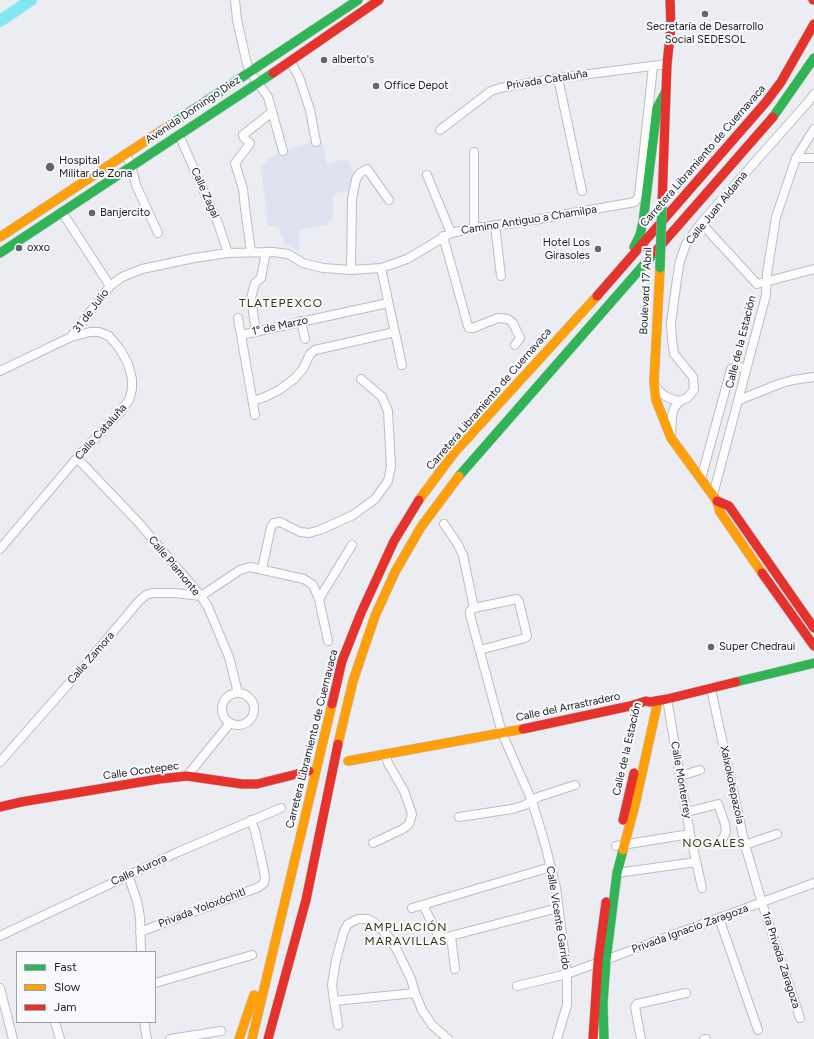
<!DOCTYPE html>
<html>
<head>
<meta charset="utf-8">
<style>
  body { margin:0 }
  #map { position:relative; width:814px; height:1039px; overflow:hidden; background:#ecedf2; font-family:Figtree,sans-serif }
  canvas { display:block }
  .legend { position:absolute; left:16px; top:951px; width:140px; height:72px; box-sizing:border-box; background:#f8f9fd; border:1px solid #a0a1a5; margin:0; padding:5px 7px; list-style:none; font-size:12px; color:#1c1d21 }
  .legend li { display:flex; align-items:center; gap:8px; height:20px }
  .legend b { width:20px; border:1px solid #a0a1a5 }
</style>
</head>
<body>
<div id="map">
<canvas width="814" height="1039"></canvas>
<ul class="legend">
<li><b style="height:5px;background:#30b455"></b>Fast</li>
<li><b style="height:5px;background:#ff9f0a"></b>Slow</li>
<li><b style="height:5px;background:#e5322d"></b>Jam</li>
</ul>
</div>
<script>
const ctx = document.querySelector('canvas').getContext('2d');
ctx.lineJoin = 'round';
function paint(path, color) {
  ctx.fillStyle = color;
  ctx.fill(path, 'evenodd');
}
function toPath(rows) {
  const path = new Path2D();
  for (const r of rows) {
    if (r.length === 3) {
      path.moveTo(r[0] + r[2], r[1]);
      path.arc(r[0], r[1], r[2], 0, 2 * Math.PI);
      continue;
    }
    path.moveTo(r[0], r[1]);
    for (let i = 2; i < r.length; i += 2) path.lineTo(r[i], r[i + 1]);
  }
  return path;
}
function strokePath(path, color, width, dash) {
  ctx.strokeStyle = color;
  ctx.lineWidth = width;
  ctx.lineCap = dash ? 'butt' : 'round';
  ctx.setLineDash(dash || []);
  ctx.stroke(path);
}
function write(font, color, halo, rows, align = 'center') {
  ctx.font = font + ' Figtree,sans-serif';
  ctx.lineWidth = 4;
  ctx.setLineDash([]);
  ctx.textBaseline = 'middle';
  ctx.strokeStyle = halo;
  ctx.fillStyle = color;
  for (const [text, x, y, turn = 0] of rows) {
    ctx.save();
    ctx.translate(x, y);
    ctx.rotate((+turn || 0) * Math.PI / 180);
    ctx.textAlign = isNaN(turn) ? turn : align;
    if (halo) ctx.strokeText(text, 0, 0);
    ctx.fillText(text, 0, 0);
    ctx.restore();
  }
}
paint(toPath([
  [320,140,323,145,327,164,341,160,349,161,355,177,352,191,337,193,333,195,333,217,327,225,299,230,299,251,285,244,279,228,268,225,261,168,268,159,283,151]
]), '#dfe3ef');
strokePath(toPath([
  [0,21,31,0]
]), '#82e7f2', 12);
const street = toPath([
  [235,0,237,20,247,64,250,72,268,97,283,151],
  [290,61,299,77,310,110,316,142],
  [558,78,582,191],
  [440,130,491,91,500,88,558,78,667,64],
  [179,135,218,223,228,253],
  [125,154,131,165,136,185,158,233],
  [796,158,814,158],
  [427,175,451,233],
  [62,212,110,286],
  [701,223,757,284,814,269],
  [495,225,501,276],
  [474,228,474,152],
  [443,236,468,326,469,328,473,328,498,318,508,319,513,323,520,338,515,345],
  [251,252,245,208,243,189,235,163,249,145,250,143,244,138,243,135,272,112],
  [381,268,402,365],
  [351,270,352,199,356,179,360,173,367,169,389,200],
  [238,318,255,415],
  [301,321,305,339],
  [256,332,251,298,255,283,261,278,266,252],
  [241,335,388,303],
  [71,337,110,286,122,277,142,269,194,258,228,253,273,252,288,254,303,263,323,268,351,270,381,268,407,259,451,233,474,228,522,222,635,202,639,196,653,66],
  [0,371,71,337,90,332,99,332,109,336,120,349,128,364,132,379,132,389,129,400,120,412,77,458,0,549],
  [655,385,659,391,665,396,674,400,680,401],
  [739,400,779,384,793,380,814,377],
  [253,401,265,397,279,390,294,379,303,369,310,354,315,350,395,332],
  [671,436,672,416,674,408,680,401,687,398,694,390,693,377,674,354,672,339,671,323,677,279,680,261,686,244,701,223,809,101,814,94],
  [77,458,138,522,201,596,208,607,229,657,238,693],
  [701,479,731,369,741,367,746,371],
  [713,495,766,295,767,273,776,217,796,158,814,129],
  [444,524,457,543,463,555,474,608],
  [262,569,271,527,274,523,280,522,300,532,309,533,320,530,353,515,375,499,388,481,391,467,388,411,382,397,361,379],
  [319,599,352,545],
  [480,650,525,638,527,636,519,602,517,599,474,608,470,611,470,615,502,733,532,801,545,844,556,888,567,974,567,1005,557,1039],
  [711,689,745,845,762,903,800,1018],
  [238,709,16],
  [667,699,690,834,702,888],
  [0,762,86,664,139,601,146,595,152,593,175,593,201,596,240,570,250,567,304,579,313,585,319,599,328,641],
  [187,776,230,723],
  [680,776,700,770],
  [687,812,718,804,725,824,726,832,723,838],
  [459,817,512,809,525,805,538,797,575,785],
  [373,843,403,829,409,824,412,814,404,791,388,763,385,754],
  [745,845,777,834],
  [616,846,690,834],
  [617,873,696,862],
  [128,875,137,901,140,917,141,952],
  [423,905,437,933,443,938,558,908],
  [412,908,551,867],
  [719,918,758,1030],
  [140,932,259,887,264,883,265,877,261,857,255,831,251,820],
  [0,936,178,852,281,808],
  [451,936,455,969],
  [155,983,252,955],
  [517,986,567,974,814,883],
  [0,988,13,1039],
  [334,1001,415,993],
  [55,1022,60,1039],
  [144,1022,147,1039],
  [338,1025,334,1001,332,985,336,960,344,931,348,924,358,919,368,919,375,923,388,936,397,950,411,979,415,993,422,1010,432,1025,448,1039],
  [170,1039,221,1031],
  [641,1039,635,1007,637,1004,686,993],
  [704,1039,706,1039]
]);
const fast = toPath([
  [773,117,814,58],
  [170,125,358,0],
  [634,247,640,235,643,222,657,108,666,91],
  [0,253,273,73],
  [459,476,655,252],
  [736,682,814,663],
  [604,1039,603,1004,606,960,617,873,623,850]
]);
const slow = toPath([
  [0,237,170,125],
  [660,268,654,382,656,400,671,438,717,501,720,512,762,573],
  [419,500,454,453,597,296],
  [338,744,353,681,375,616,395,572,421,527,459,476],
  [348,761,523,729],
  [623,850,635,805,658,701],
  [239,1039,254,995],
  [252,1039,332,704]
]);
const jam = toPath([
  [813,0,814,0],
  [273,73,379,0],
  [662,205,667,64,671,27,670,0],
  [655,252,773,117],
  [597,296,766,102,781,82,814,24],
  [717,501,729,506,814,628],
  [762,573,814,646],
  [332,704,342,661,361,613,394,541,419,500],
  [523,729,630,706,646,701,650,702,667,699,736,682],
  [0,807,21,802,159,779,187,776,242,784,257,784,309,771],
  [623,820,634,773],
  [268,1039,306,900,338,744],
  [593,1039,598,962,606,902]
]);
strokePath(street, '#bcbdc1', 10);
strokePath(fast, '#bcbdc1', 10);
strokePath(slow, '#bcbdc1', 10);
strokePath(jam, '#bcbdc1', 10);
strokePath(street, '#fcfcfd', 8);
strokePath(fast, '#30b455', 9);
strokePath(slow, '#ff9f0a', 9);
strokePath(jam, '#e5322d', 9);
const fastBridge = toPath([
  [660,268,662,205]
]);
strokePath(fastBridge, '#aca8b6', 10, []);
strokePath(fastBridge, '#30b455', 9);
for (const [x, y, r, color] of [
  [705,14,4,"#65666a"],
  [324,60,4,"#65666a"],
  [376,86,4,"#65666a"],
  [50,167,5,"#65666a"],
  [92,213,4,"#65666a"],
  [19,248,4,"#65666a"],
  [598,249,4,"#65666a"],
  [711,647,4,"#65666a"]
]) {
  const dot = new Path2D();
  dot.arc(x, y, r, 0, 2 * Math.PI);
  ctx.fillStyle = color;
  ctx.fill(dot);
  strokePath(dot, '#f8f9fd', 1.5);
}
write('11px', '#1c1d21', '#f8f9fd', [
  ["Secretaría de Desarrollo",705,27,"center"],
  ["Social SEDESOL",705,40,"center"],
  ["alberto's",332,60],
  ["Office Depot",384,86],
  ["Hospital",59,161],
  ["Militar de Zona",59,174],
  ["Banjercito",100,213],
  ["Hotel Los",590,243,"right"],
  ["Girasoles",590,256,"right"],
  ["oxxo",27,248],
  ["Super Chedraui",719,647]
], 'left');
write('11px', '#1c1d21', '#f8f9fd', [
  ["Privada Cataluña",547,80,-9],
  ["Avenida Domingo Diez",193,110,-34],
  ["Carretera Libramiento de Cuernavaca",703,156,-49],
  ["Calle Zagal",205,193,66],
  ["Calle Juan Aldama",717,208,-51],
  ["Camino Antiguo a Chamilpa",529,220,-9],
  ["Boulevard 17 Abril",646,291,-87],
  ["31 de Julio",91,311,-53],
  ["1° de Marzo",280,326,-12],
  ["Calle de la Estación",741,342,-76],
  ["Carretera Libramiento de Cuernavaca",489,399,-49],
  ["Calle Cataluña",101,432,-48],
  ["Calle Piamonte",174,566,50],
  ["Calle Zamora",91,658,-49],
  ["Calle del Arrastradero",568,707,-12],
  ["Carretera Libramiento de Cuernavaca",312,739,-76],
  ["Calle de la Estación",627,749,-77],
  ["Calle Ocotepec",141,771,-8],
  ["Calle Monterrey",681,780,80],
  ["Xalxokotepazola",732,785,78],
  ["Calle Aurora",139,870,-25],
  ["Privada Yoloxóchitl",202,908,-21],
  ["Calle Vicente Garrido",558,918,81],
  ["Privada Ignacio Zaragoza",690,929,-20],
  ["1ra Privada Zaragoza",781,960,72]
]);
ctx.letterSpacing = '1px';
write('12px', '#3a370d', '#f8f9fd', [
  ["TLATEPEXCO",281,303],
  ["NOGALES",714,843],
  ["AMPLIACIÓN",406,927],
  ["MARAVILLAS",406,941]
]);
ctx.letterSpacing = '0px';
</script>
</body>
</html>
